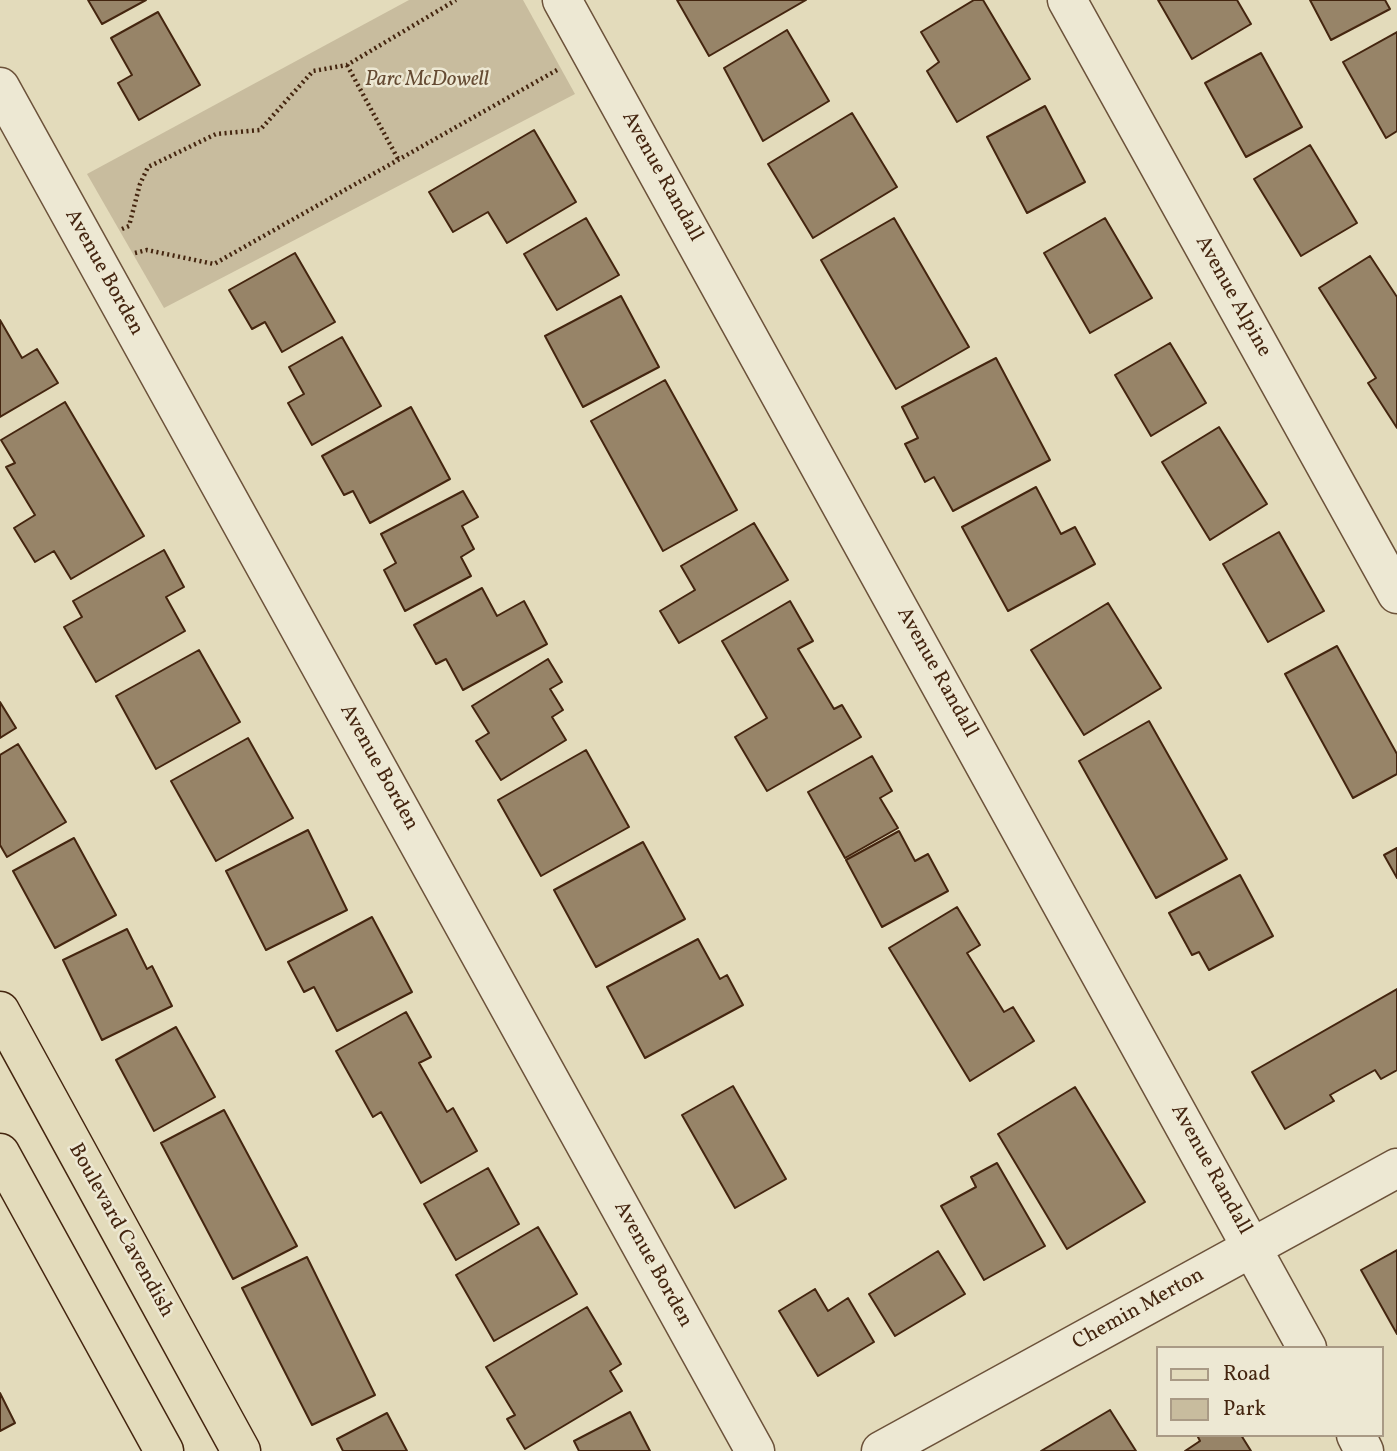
<!DOCTYPE html>
<html>
<head>
<meta charset="utf-8">
<style>
  body { margin:0 }
  #map { position:relative; width:1397px; height:1451px; overflow:hidden; background:#e3dbbb; font-family:Vollkorn,serif }
  canvas { display:block }
  .legend { position:absolute; left:1156px; top:1346px; width:228px; height:91px; box-sizing:border-box; background:#ede8d3; border:2px solid #a99a85; margin:0; padding:9px 12px; list-style:none; font-size:21px; color:#44250f }
  .legend li { display:flex; align-items:center; gap:14px; height:35px }
  .legend b { width:35px; border:2px solid #a99a85 }
</style>
</head>
<body>
<div id="map">
<canvas width="1397" height="1451"></canvas>
<ul class="legend">
<li><b style="height:9px;background:#e3dbbb"></b>Road</li>
<li><b style="height:19px;background:#c8bc9e"></b>Park</li>
</ul>
</div>
<script>
const ctx = document.querySelector('canvas').getContext('2d');
ctx.lineJoin = 'round';
function paint(path, color) {
  ctx.fillStyle = color;
  ctx.fill(path, 'evenodd');
}
function toPath(rows) {
  const path = new Path2D();
  for (const r of rows) {
    path.moveTo(r[0], r[1]);
    for (let i = 2; i < r.length; i += 2) path.lineTo(r[i], r[i + 1]);
  }
  return path;
}
function strokePath(path, color, width, dash) {
  ctx.strokeStyle = color;
  ctx.lineWidth = width;
  ctx.lineCap = dash ? 'butt' : 'round';
  ctx.setLineDash(dash || []);
  ctx.stroke(path);
}
function write(font, color, halo, rows, align = 'center') {
  ctx.font = font + ' Vollkorn,serif';
  ctx.lineWidth = 5;
  ctx.setLineDash([]);
  ctx.textBaseline = 'middle';
  ctx.strokeStyle = halo;
  ctx.fillStyle = color;
  for (const [text, x, y, turn = 0] of rows) {
    ctx.save();
    ctx.translate(x, y);
    ctx.rotate((+turn || 0) * Math.PI / 180);
    ctx.textAlign = isNaN(turn) ? turn : align;
    if (halo) ctx.strokeText(text, 0, 0);
    ctx.fillText(text, 0, 0);
    ctx.restore();
  }
}
paint(toPath([
  [409,0,523,0,575,94,164,308,87,174]
]), '#c8bc9e');
const building = toPath([
  [88,0,146,0,102,24,88,0],
  [677,0,806,0,709,56,677,0],
  [974,0,983,0,1030,79,957,122,927,71,939,62,921,32,974,0],
  [1158,0,1237,0,1251,24,1192,59,1158,0],
  [1310,0,1385,0,1390,9,1331,40,1310,0],
  [158,12,200,85,139,120,118,83,132,75,111,38,158,12],
  [787,30,829,101,763,141,724,68,787,30],
  [1397,32,1397,131,1386,138,1343,62,1397,32],
  [1261,53,1302,127,1246,157,1205,83,1261,53],
  [1045,106,1085,182,1027,213,987,137,1045,106],
  [852,113,897,187,813,238,768,164,852,113],
  [534,130,576,202,507,243,488,212,453,232,429,192,534,130],
  [1310,145,1357,223,1301,256,1254,179,1310,145],
  [586,218,619,275,557,310,524,254,586,218],
  [894,218,969,347,896,389,821,260,894,218],
  [1105,218,1152,298,1090,333,1044,253,1105,218],
  [295,253,335,322,282,352,265,322,252,329,229,290,295,253],
  [1370,256,1397,297,1397,428,1368,383,1376,378,1319,288,1370,256],
  [621,296,659,367,583,407,545,336,621,296],
  [0,320,22,358,37,349,58,383,0,417,0,320],
  [342,337,381,406,312,445,288,403,304,394,289,367,342,337],
  [1170,343,1206,403,1151,436,1115,375,1170,343],
  [996,358,1050,460,953,511,934,477,925,482,905,444,918,438,902,407,996,358],
  [665,380,737,510,663,551,591,421,665,380],
  [65,402,144,536,71,579,54,551,35,562,14,528,35,515,6,467,15,463,1,440,65,402],
  [411,407,450,479,370,523,353,491,344,495,322,456,411,407],
  [1219,427,1267,504,1210,540,1162,462,1219,427],
  [1036,487,1061,534,1075,527,1095,564,1008,611,962,527,1036,487],
  [463,491,478,517,462,526,474,549,461,557,471,576,405,611,384,570,396,563,381,534,463,491],
  [754,523,788,580,679,643,660,611,695,590,681,566,754,523],
  [1279,532,1324,611,1268,642,1223,564,1279,532],
  [164,550,184,587,166,597,185,631,96,682,64,627,82,617,73,601,164,550],
  [482,588,497,616,524,601,547,644,463,690,446,659,436,664,414,625,482,588],
  [790,601,813,641,798,649,834,709,842,705,861,737,767,791,735,737,767,718,722,641,790,601],
  [1108,603,1161,688,1084,735,1031,650,1108,603],
  [1337,646,1397,754,1397,774,1353,798,1285,674,1337,646],
  [199,650,240,722,156,769,116,696,199,650],
  [548,659,562,682,550,689,563,710,552,717,566,740,501,780,476,741,489,733,472,706,548,659],
  [0,702,16,728,0,738,0,702],
  [1149,721,1227,859,1156,898,1079,761,1149,721],
  [248,738,293,818,216,861,171,781,248,738],
  [18,744,66,822,7,857,0,845,0,755,18,744],
  [586,750,629,827,541,876,498,800,586,750],
  [872,756,892,791,880,798,898,828,845,858,808,792,872,756],
  [308,830,347,910,266,950,226,871,308,830],
  [899,831,915,861,928,854,948,891,882,927,846,860,899,831],
  [74,838,116,915,55,948,13,871,74,838],
  [643,842,685,919,596,967,554,890,643,842],
  [1397,848,1397,878,1384,855,1397,848],
  [1240,875,1273,936,1209,970,1199,952,1192,955,1169,913,1240,875],
  [957,907,980,945,967,953,1004,1012,1013,1007,1034,1041,970,1081,889,948,957,907],
  [372,917,412,992,337,1031,314,987,304,992,288,962,372,917],
  [127,929,147,969,152,966,172,1006,102,1040,63,960,127,929],
  [698,939,720,979,727,975,743,1005,645,1058,607,987,698,939],
  [1397,989,1397,1070,1381,1079,1375,1070,1330,1095,1334,1101,1285,1129,1252,1072,1397,989],
  [406,1012,431,1057,419,1063,447,1112,453,1108,477,1151,421,1183,381,1112,373,1117,336,1051,406,1012],
  [176,1027,215,1097,154,1131,116,1060,176,1027],
  [733,1086,786,1179,735,1208,682,1115,733,1086],
  [1075,1087,1145,1202,1067,1249,998,1134,1075,1087],
  [224,1110,297,1246,233,1279,161,1143,224,1110],
  [997,1163,1045,1246,984,1280,941,1206,976,1187,971,1177,997,1163],
  [488,1168,519,1224,456,1260,424,1204,488,1168],
  [538,1227,577,1294,494,1341,456,1275,538,1227],
  [1397,1250,1397,1334,1361,1270,1397,1250],
  [938,1251,965,1294,895,1336,869,1294,938,1251],
  [307,1257,375,1395,312,1425,242,1288,307,1257],
  [815,1289,828,1311,848,1298,874,1342,818,1376,779,1311,815,1289],
  [587,1307,621,1364,610,1371,622,1391,525,1449,507,1419,515,1415,486,1367,587,1307],
  [0,1393,15,1423,0,1431,0,1393],
  [1110,1410,1136,1451,1041,1451,1110,1410],
  [630,1412,650,1451,579,1451,574,1441,630,1412],
  [387,1413,407,1451,343,1451,337,1439,387,1413],
  [1197,1435,1241,1435,1251,1451,1185,1451,1200,1441,1197,1435]
]);
paint(building, '#978468');
strokePath(building, '#44250f', 2);
const minor = toPath([
  [562,0,1307,1348],
  [1067,0,1397,594],
  [0,87,755,1451],
  [1356,1435,1364,1451],
  [881,1451,1397,1168]
]);
const major = toPath([
  [0,1011,241,1451],
  [0,1153,164,1451]
]);
strokePath(minor, '#6c523a', 41);
strokePath(major, '#44250f', 41);
strokePath(toPath([
  [347,65,398,159],
  [122,229,129,226,140,184,148,167,216,134,260,130,313,71,347,65,456,0],
  [135,253,147,250,214,264,557,70]
]), '#44250f', 4.5, [2, 3.5]);
strokePath(minor, '#ede8d3', 38);
strokePath(major, '#e3dbbb', 38);
write('italic 21px', '#654b33', '#ede8d3', [
  ["Parc McDowell",427,81]
]);
write('21px', '#44250f', '#ede8d3', [
  ["Avenue Randall",661,177,61],
  ["Avenue Borden",103,273,61],
  ["Avenue Alpine",1232,297,61],
  ["Avenue Randall",936,673,61],
  ["Avenue Borden",378,768,61],
  ["Avenue Randall",1210,1170,61],
  ["Boulevard Cavendish",120,1231,61],
  ["Avenue Borden",652,1265,61],
  ["Chemin Merton",1139,1310,-29]
]);
</script>
</body>
</html>
